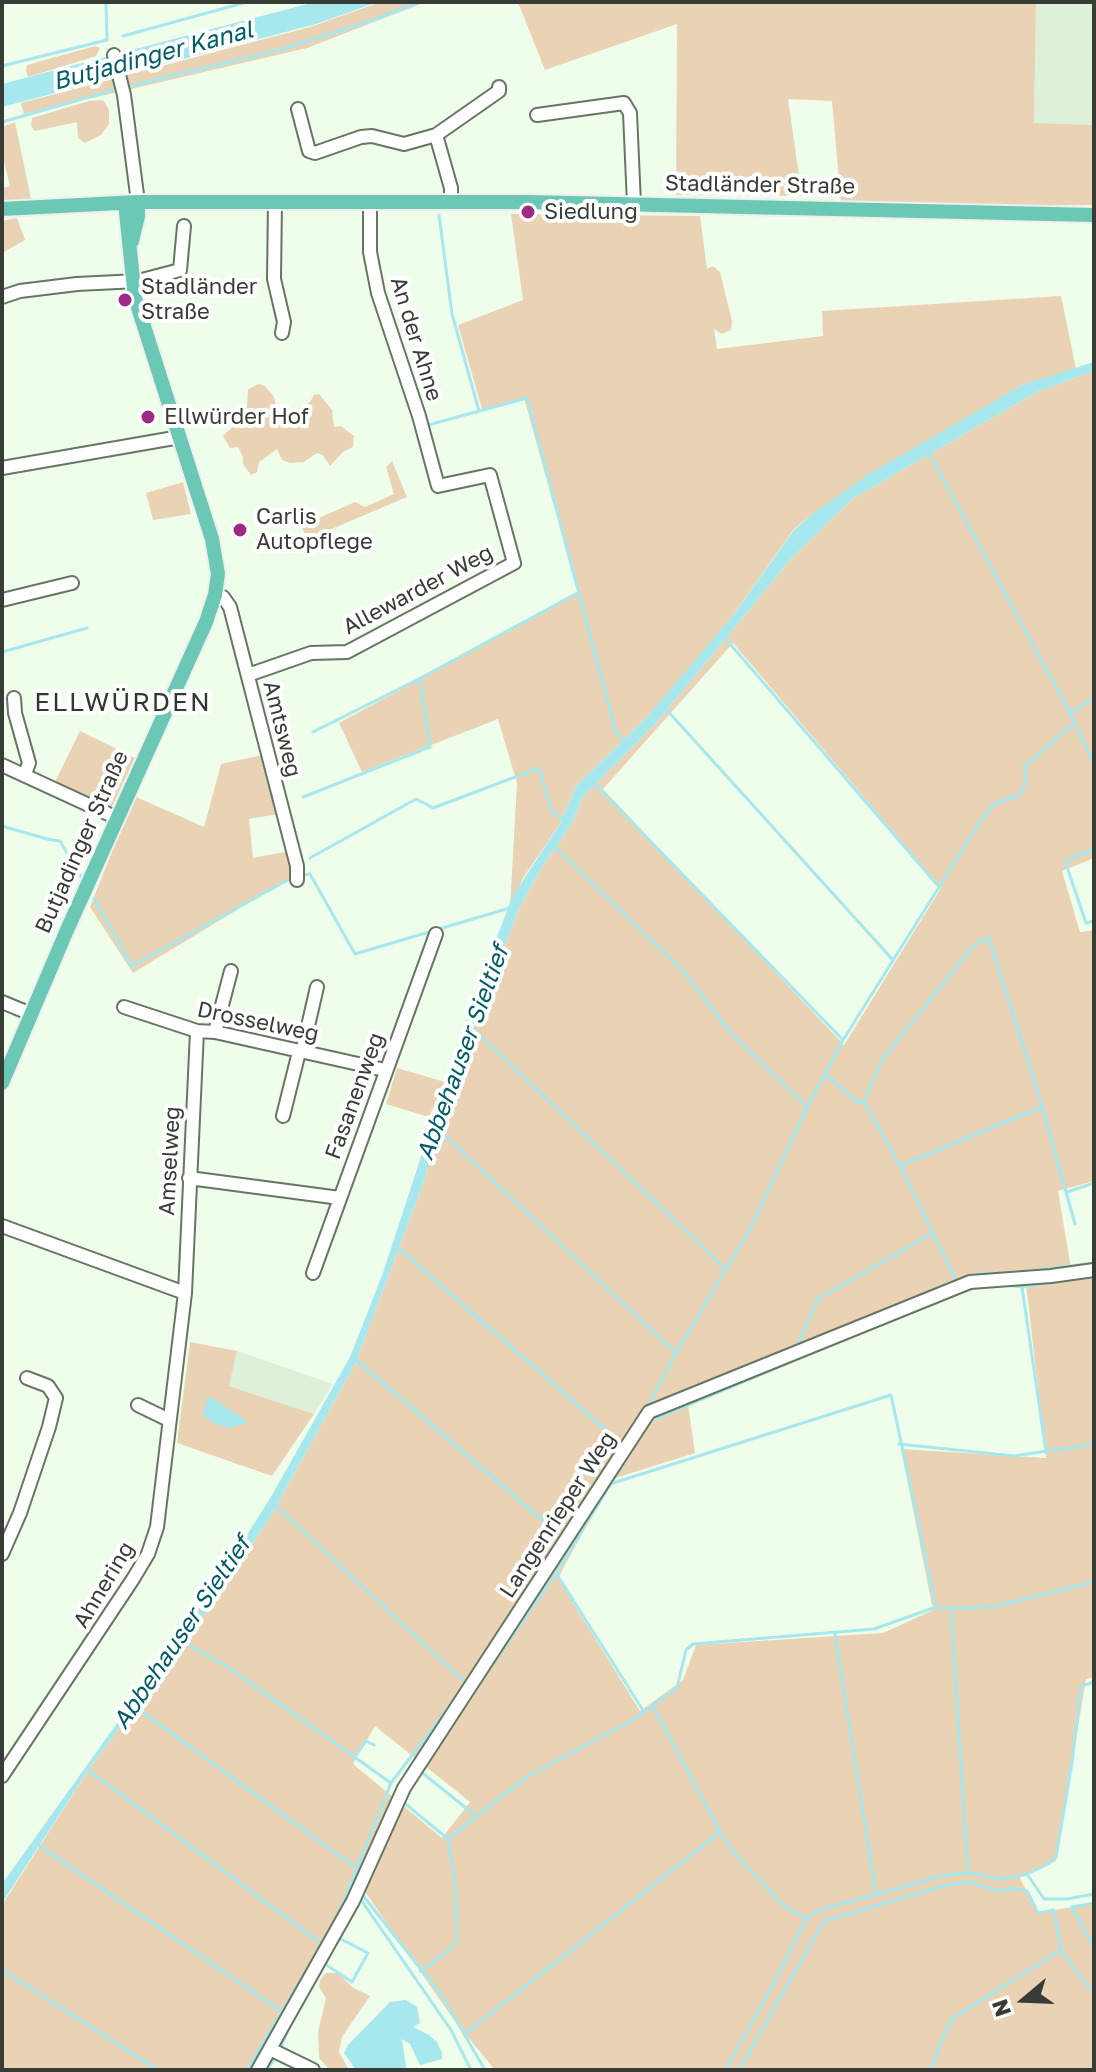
<!DOCTYPE html>
<html>
<head>
<meta charset="utf-8">
<style>
  body { margin:0 }
  #map { position:relative; width:1096px; height:2072px; overflow:hidden; background:#eefeea; font-family:"Golos Text",sans-serif }
  canvas { display:block }
  .frame { position:absolute; inset:0; border:4px solid #373d36; pointer-events:none }
  .north { position:absolute; left:984px; top:1960px; width:80px; height:80px; -webkit-text-stroke:6px #fff; paint-order:stroke; rotate:251deg; font-size:22px; font-weight:700; line-height:32px; text-align:center; color:#373d36 }
  .north::after { content:''; display:block; margin:auto; width:28px; height:36px; background:#373d36; clip-path:polygon(50% 0,100% 100%,50% 72%,0 100%) }
</style>
</head>
<body>
<div id="map">
<canvas width="1096" height="2072"></canvas>
<div class="frame"></div>
<div class="north">N</div>
</div>
<script>
const ctx = document.querySelector('canvas').getContext('2d');
ctx.lineJoin = 'round';
function paint(path, color) {
  ctx.fillStyle = color;
  ctx.fill(path, 'evenodd');
}
function toPath(rows) {
  const path = new Path2D();
  for (const r of rows) {
    path.moveTo(r[0], r[1]);
    for (let i = 2; i < r.length; i += 2) path.lineTo(r[i], r[i + 1]);
  }
  return path;
}
function strokePath(path, color, width, dash) {
  ctx.strokeStyle = color;
  ctx.lineWidth = width;
  ctx.lineCap = dash ? 'butt' : 'round';
  ctx.setLineDash(dash || []);
  ctx.stroke(path);
}
function write(font, color, halo, rows, align = 'center') {
  ctx.font = font + ' "Golos Text",sans-serif';
  ctx.lineWidth = 8;
  ctx.setLineDash([]);
  ctx.textBaseline = 'middle';
  ctx.strokeStyle = halo;
  ctx.fillStyle = color;
  for (const [text, x, y, turn = 0] of rows) {
    ctx.save();
    ctx.translate(x, y);
    ctx.rotate((+turn || 0) * Math.PI / 180);
    ctx.textAlign = isNaN(turn) ? turn : align;
    if (halo) ctx.strokeText(text, 0, 0);
    ctx.fillText(text, 0, 0);
    ctx.restore();
  }
}
paint(toPath([
  [1036,2,1094,2,1094,125,1034,124],
  [237,1351,333,1384,314,1414,229,1386]
]), '#dcf1d7');
paint(toPath([
  [381,2,426,2,307,48,24,114,21,103,310,27],
  [518,2,1036,2,1034,123,1094,125,1094,205,957,206,841,203,832,101,788,99,802,196,676,195,677,24,545,70],
  [95,46,100,48,96,56,28,77,26,70,27,65],
  [103,100,109,110,109,124,101,135,85,143,78,138,77,122,35,131,31,126,32,118,89,101],
  [15,122,31,199,2,203,2,188,10,186,2,154,2,127],
  [511,214,700,216,707,269,713,266,720,272,732,321,731,330,722,334,714,329,717,349,823,336,822,311,1061,296,1076,369,1022,385,811,515,794,529,731,618,689,669,645,719,576,786,560,824,523,878,510,908,517,783,498,719,362,772,339,723,578,593,524,398,482,409,458,325,523,300],
  [17,218,25,240,2,253,2,221],
  [1094,371,1094,858,1062,871,1080,932,1094,930,1094,1181,1058,1191,1071,1268,1094,1265,1094,1677,1086,1679,1056,1861,1020,1878,1038,1913,1094,1903,1094,2070,495,2070,454,2020,363,1889,252,2070,2,2070,2,1905,91,1766,221,1592,270,1517,355,1364,422,1187,453,1081,519,909,542,867,571,825,582,798,656,723,790,560,852,499,1037,392],
  [733,643,941,888,844,1045,603,789],
  [954,1284,1026,1284,1046,1458,901,1449,933,1610,883,1633,696,1645,683,1680,640,1711,558,1578,612,1479,695,1453,687,1397],
  [375,1726,470,1802,442,1838,353,1764],
  [259,384,265,386,274,397,278,413,289,412,303,406,310,402,314,395,319,394,332,410,334,427,341,426,354,436,353,447,344,451,330,466,323,455,317,453,304,462,290,463,282,460,277,449,259,462,257,472,251,475,243,464,243,457,238,447,230,448,223,436,236,424,235,420,230,420,230,415,235,410,244,411,247,408,248,389],
  [392,461,407,497,308,539,301,526,355,502,365,507,394,494,386,467],
  [183,482,191,514,153,520,146,493],
  [80,731,135,758,110,811,54,784],
  [267,754,284,813,249,819,253,858,289,851,293,876,133,973,90,907,134,796,204,827,221,764],
  [397,1068,445,1082,429,1117,386,1104],
  [190,1342,237,1351,229,1386,314,1414,272,1476,177,1443],
  [326,1973,338,1973,352,1987,370,1996,342,2037,339,2052,349,2070,330,2070,319,2058,318,2032,326,1998,319,1987,320,1980]
]), '#ead3b4');
paint(toPath([
  [315,2,378,2,316,24,2,107,2,84],
  [1094,362,1094,371,1037,392,852,499,790,560,656,723,582,798,571,825,542,867,519,909,453,1081,422,1187,355,1364,270,1517,221,1592,91,1766,2,1903,2,1884,215,1586,272,1495,350,1357,383,1273,465,1022,512,897,560,824,576,786,645,719,731,618,794,530,811,515,869,474,1022,385],
  [207,1398,214,1399,248,1422,230,1428,216,1424,203,1415],
  [406,2000,417,2007,420,2023,413,2027,429,2035,437,2042,442,2053,442,2059,420,2065,410,2044,402,2039,406,2067,399,2070,356,2070,344,2053,348,2045,390,2002]
]), '#a7e7ee');
strokePath(toPath([
  [123,36,247,2],
  [2,66,107,40,106,2],
  [125,87,279,50,371,21,419,2],
  [2,122,117,89],
  [439,215,452,314,479,411],
  [428,425,527,398,616,733,628,743],
  [929,453,1070,713,1094,764],
  [725,638,939,887],
  [2,652,87,628],
  [665,708,893,960],
  [1070,713,1094,697],
  [313,732,419,679,579,592],
  [595,784,843,1040],
  [303,797,430,747,420,680],
  [2,826,47,839,60,841,81,877],
  [554,846,684,972,730,1032,807,1107],
  [1094,849,1065,861,1086,923,1094,921],
  [310,858,416,799,433,808,539,768,552,812,565,820],
  [302,875,310,874,355,954,513,907],
  [94,898,132,966,295,876],
  [471,1027,727,1270],
  [825,1074,858,1103,864,1102,900,1166,956,1280],
  [864,1102,882,1060,970,950,980,941,989,938,1042,1106,1075,1224],
  [437,1128,676,1353],
  [900,1166,1041,1107],
  [1067,1192,1094,1183],
  [396,1246,622,1444],
  [1022,1272,1094,1263],
  [1006,1285,1022,1287,1094,1276],
  [1022,1287,1046,1452],
  [963,1291,979,1287],
  [889,1308,977,1274,1015,1273],
  [797,1346,818,1299,933,1233],
  [354,1358,563,1538],
  [648,1406,676,1353,750,1229,807,1107,843,1040,978,825,994,804,1021,794,1027,777,1024,767,1074,723],
  [650,1421,871,1328],
  [899,1444,1014,1456,1094,1444],
  [610,1484,891,1395,936,1607],
  [274,1504,467,1684],
  [556,1573,644,1712],
  [951,1610,968,1873],
  [835,1634,876,1895],
  [181,1641,228,1667,391,1783,343,1903,322,1944,247,2070],
  [471,1696,556,1573,631,1451],
  [133,1705,356,1868],
  [653,1706,720,1832,732,1850,783,1905,806,1919],
  [355,1756,366,1741,374,1745],
  [88,1770,322,1944],
  [420,1771,476,1816],
  [391,1783,452,1703],
  [402,1801,448,1839,455,1882,457,1942,443,1955,420,1971],
  [448,1839,528,1776,633,1720,677,1688,686,1650,693,1644,874,1629,936,1607,977,1608,995,1606,1094,1582],
  [40,1846,281,2011],
  [1027,1874,1044,1899,1067,1899,1094,1894],
  [361,1893,442,1996,485,2070],
  [359,1897,451,2030,471,2070],
  [1094,1903,1072,1907,1094,1948],
  [322,1962,352,1982,368,1953,337,1937],
  [2,1970,158,2070],
  [465,2034,720,1832],
  [281,2048,289,2026],
  [267,2070,276,2057],
  [725,2070,774,1983,806,1919,819,1910,946,1875,968,1873,1002,1879,1027,1874,1048,1864,1056,1857,1072,1763,1081,1686,1094,1682],
  [739,2070,824,1921,943,1886,968,1882,998,1891,1014,1888,1027,1891,1038,1913,1054,1910,1061,1950,1082,1980,1094,1991],
  [931,2070,943,2037,953,2018,1061,1950]
]), '#a7e7ee', 3);
const minor = toPath([
  [114,55,124,95,138,202],
  [298,109,309,151,315,153,361,137,372,136,404,144,436,135],
  [537,115,624,103,630,113,634,204],
  [275,202,274,279,284,322,282,333],
  [451,202,451,188,436,135,499,91,499,87],
  [2,297,20,291,77,284,138,281,180,270,184,226],
  [2,468,180,437],
  [215,595,223,597,230,607,297,866,297,880],
  [2,600,72,583],
  [248,675,311,653,347,652,514,563,490,475,438,486,419,416,378,293,370,252,370,202],
  [14,698,15,713,29,763,25,774],
  [2,765,117,818],
  [2,1002,31,1014],
  [124,1007,197,1031,215,1032,385,1070],
  [215,1032,231,971],
  [302,1052,317,987],
  [283,1116,299,1052],
  [189,1178,340,1198],
  [2,1226,185,1293],
  [313,1273,436,934],
  [138,1405,169,1420],
  [2,1554,20,1513,49,1427,56,1398,48,1386,27,1378],
  [2,1776,133,1579,148,1554,157,1527,185,1293,197,1031],
  [272,2050,313,2070],
  [258,2070,353,1901,404,1788,649,1412,970,1282,1051,1276,1094,1270]
]);
const major = toPath([
  [2,209,138,202,527,202,1094,215],
  [132,241,138,216,138,202],
  [2,1083,67,930,206,622,215,595,218,574,212,539,135,298,125,203]
]);
strokePath(minor, '#677664', 16);
strokePath(major, '#efefef', 18);
strokePath(minor, '#fff', 12);
strokePath(major, '#6ac8b5', 14);
for (const [x, y, r, color] of [
  [528,212,8,"#9f2a85"],
  [125,300,8,"#9f2a85"],
  [148,417,8,"#9f2a85"],
  [240,530,8,"#9f2a85"]
]) {
  const dot = new Path2D();
  dot.arc(x, y, r, 0, 2 * Math.PI);
  ctx.fillStyle = color;
  ctx.fill(dot);
  strokePath(dot, '#fff', 3);
}
write('22px', '#373d36', '#fff', [
  ["Stadländer Straße",760,185,1],
  ["An der Ahne",416,339,73],
  ["Allewarder Weg",418,590,-28],
  ["Amtsweg",282,729,76],
  ["Butjadinger Straße",82,842,-66],
  ["Drosselweg",258,1022,12],
  ["Fasanenweg",355,1096,-70],
  ["Amselweg",170,1161,-87],
  ["Langenrieper Weg",558,1515,-57],
  ["Ahnering",104,1585,-59]
]);
write('22px', '#373d36', '#fff', [
  ["Siedlung",544,212],
  ["Stadländer",141,287],
  ["Straße",141,312],
  ["Ellwürder Hof",164,417],
  ["Carlis",256,517],
  ["Autopflege",256,542]
], 'left');
write('italic 24px', '#005d65', '#fff', [
  ["Butjadinger Kanal",153,56,-15],
  ["Abbehauser Sieltief",463,1053,-70],
  ["Abbehauser Sieltief",182,1633,-56]
]);
ctx.letterSpacing = '2px';
write('26px', '#2e3b2c', '#fff', [
  ["ELLWÜRDEN",123,703]
]);
ctx.letterSpacing = '0px';
</script>
</body>
</html>
